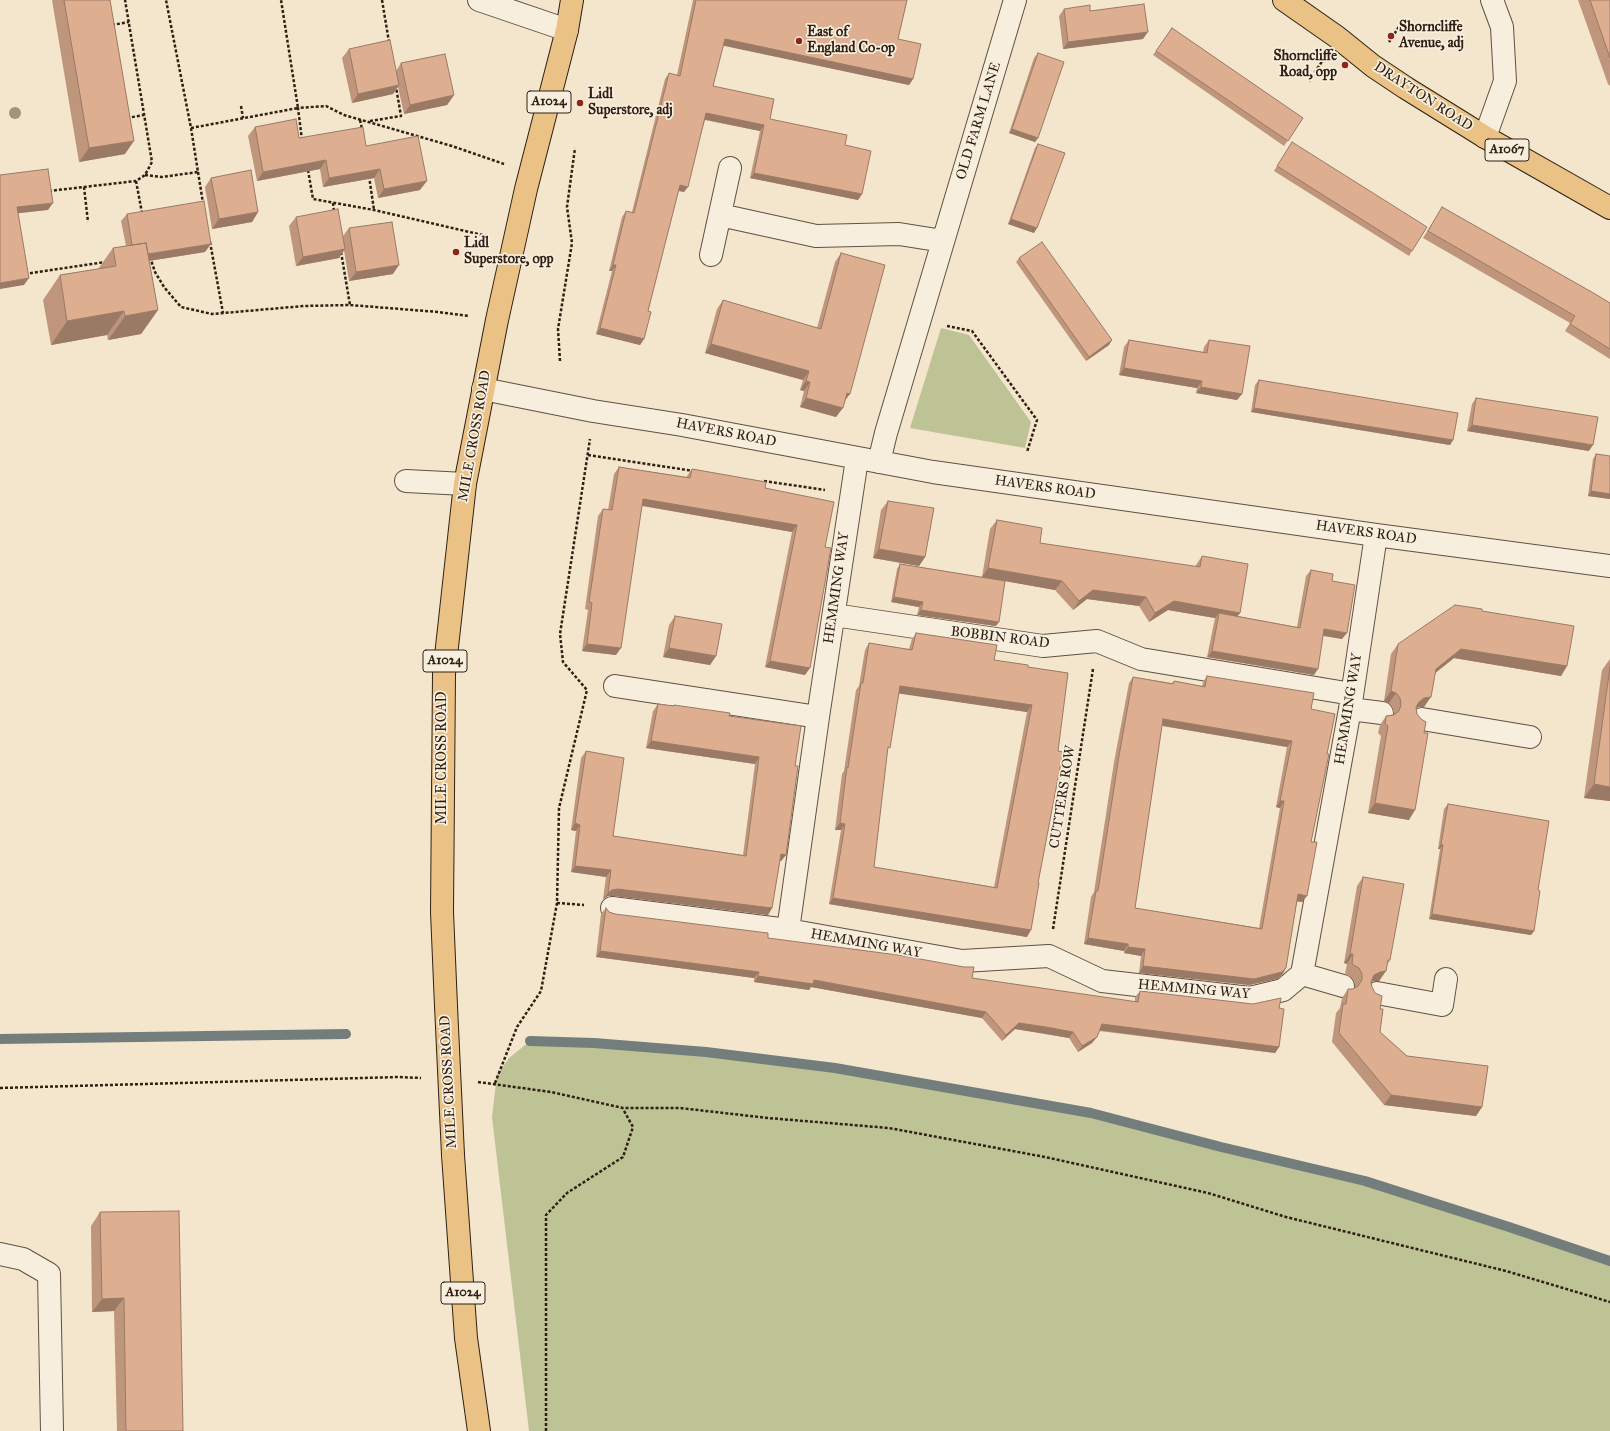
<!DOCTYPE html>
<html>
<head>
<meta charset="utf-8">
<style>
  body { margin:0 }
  canvas { display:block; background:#f4e5cd }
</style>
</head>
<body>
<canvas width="1610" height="1431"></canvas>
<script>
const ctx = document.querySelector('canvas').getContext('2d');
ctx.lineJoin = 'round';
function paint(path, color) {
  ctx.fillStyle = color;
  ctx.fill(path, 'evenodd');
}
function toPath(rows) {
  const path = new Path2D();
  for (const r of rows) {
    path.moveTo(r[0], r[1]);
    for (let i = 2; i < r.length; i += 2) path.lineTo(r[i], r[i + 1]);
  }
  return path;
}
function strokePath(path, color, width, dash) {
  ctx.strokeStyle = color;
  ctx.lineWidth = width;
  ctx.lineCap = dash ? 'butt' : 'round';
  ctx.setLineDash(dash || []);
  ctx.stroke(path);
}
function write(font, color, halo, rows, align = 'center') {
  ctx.font = font + ' "IM FELL Great Primer",serif';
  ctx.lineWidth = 3.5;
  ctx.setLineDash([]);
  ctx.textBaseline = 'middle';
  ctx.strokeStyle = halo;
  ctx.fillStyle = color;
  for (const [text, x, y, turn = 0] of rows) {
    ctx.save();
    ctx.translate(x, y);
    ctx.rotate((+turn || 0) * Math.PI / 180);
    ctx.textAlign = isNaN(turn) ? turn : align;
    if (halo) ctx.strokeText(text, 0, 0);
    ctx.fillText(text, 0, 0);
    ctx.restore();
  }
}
paint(toPath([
  [941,328,969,335,1031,422,1025,448,910,428],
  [530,1041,594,1043,706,1052,835,1068,1091,1113,1221,1147,1365,1181,1509,1227,1610,1261,1610,1431,529,1431,492,1117,497,1075,509,1058]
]), '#bec396');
strokePath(toPath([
  [0,1039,346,1034],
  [530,1041,594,1043,706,1052,835,1068,1091,1113,1221,1147,1365,1181,1509,1227,1610,1261]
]), '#737e7c', 10);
const minor = toPath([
  [479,0,567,30],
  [1485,137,1505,81,1502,27,1492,0],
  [720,215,816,236,899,234,943,241],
  [711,255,730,168],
  [483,389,593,411,682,425,933,472,1376,535,1610,566],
  [857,459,818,717,788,930,962,961,1049,956,1102,981,1250,998,1283,990,1302,974,1350,709,1376,535],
  [879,462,886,433,1015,0],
  [406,481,465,484],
  [834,615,1043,646,1097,641,1141,659,1352,694],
  [615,686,818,717],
  [1350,709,1382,713],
  [1422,719,1530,737],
  [612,908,788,930],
  [1302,974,1343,986],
  [1377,993,1442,1005,1446,979],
  [0,1254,23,1259,49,1274,52,1431]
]);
const major = toPath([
  [1284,0,1337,37,1373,66,1406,88,1485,137,1610,208],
  [446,1006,442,912,444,674,465,484,497,320,526,189,567,30,572,0],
  [453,1155,466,1338,479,1431]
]);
strokePath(minor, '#605142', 24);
strokePath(major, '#2f2013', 24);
strokePath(toPath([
  [382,0,389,42],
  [112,25,129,22],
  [1389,42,1404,19],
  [1309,81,1323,60],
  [241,106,243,118],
  [127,118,144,115],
  [360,120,362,129],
  [370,121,401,116,396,87],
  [191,128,298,108,281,0],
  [302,140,298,108,326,106,344,115,452,146,504,164],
  [308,170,313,199,374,210,487,236],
  [198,172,203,203],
  [145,175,162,177,198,172,191,128,166,0],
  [369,176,374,210],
  [136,181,142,213],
  [84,187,88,222],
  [49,191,136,181,145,175,152,162,125,0],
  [333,203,334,212],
  [210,242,223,313],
  [341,252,350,305],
  [150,257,155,272,164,287,181,307,212,314,304,306,350,305,438,312,469,316],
  [25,274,105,262],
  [947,326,972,331,1037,420,1027,452],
  [560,361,558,329,572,243,567,207,575,148],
  [588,455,694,471],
  [764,481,825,490],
  [557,903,584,905],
  [1053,929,1093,669],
  [478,1082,551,1092,623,1108,680,1108,768,1118,889,1128,1045,1157,1208,1193,1286,1217,1506,1271,1610,1302],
  [495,1083,517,1027,541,991,557,903,559,808,587,690,563,662,560,634,590,439],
  [0,1088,399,1077,421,1078],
  [546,1431,546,1215,567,1193,623,1157,633,1127,623,1109]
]), '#2f2013', 2.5, [3, 2]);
strokePath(minor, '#f8eede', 22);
strokePath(major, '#eac286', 22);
const majorBridge = toPath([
  [446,1006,453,1155]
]);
strokePath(majorBridge, '#2f2013', 24, []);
strokePath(majorBridge, '#eac286', 22);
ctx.fillStyle = '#9f947c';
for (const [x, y] of [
  [15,113]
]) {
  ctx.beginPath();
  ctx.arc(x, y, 6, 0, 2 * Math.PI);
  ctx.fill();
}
paint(toPath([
  [52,0,110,0,125,154,79,162],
  [693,0,907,0,898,39,913,79,909,85,723,45,713,86,770,119,845,145,862,194,858,200,750,178,760,131,705,120,684,192,678,191,648,311,644,339,640,345,596,334,612,271,609,271,622,217,626,211,632,212,665,79,669,73,677,75],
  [1578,0,1610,0,1610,86,1608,84],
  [1064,9,1090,11,1143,39,1063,49,1059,16],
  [1172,28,1303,118,1284,146,1153,55],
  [349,49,396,71,401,63,454,95,447,105,404,114,398,87,393,94,352,103,342,58],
  [1038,53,1038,138,1035,142,1009,133,1034,58],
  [255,127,299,138,366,146,420,190,378,198,374,178,323,187,320,169,257,181,248,136],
  [1038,144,1034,233,1008,224,1035,148],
  [1289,147,1412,251,1409,256,1274,171],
  [211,178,258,212,252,222,212,229,205,187],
  [1442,207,1610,303,1610,359,1565,331,1570,323,1423,238],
  [127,214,205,252,149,261,158,310,141,334,108,340,107,335,51,345,43,300,60,275,98,269,113,248,126,246,121,221],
  [296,217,343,236,349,228,393,274,349,281,344,250,339,258,296,266,289,226],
  [841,253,845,400,836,417,800,407,804,391,800,390,803,380,705,353,717,309,723,300,817,328,835,262],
  [1019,258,1109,345,1086,361,1016,262],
  [1129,340,1203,352,1204,347,1209,340,1242,394,1237,400,1196,393,1197,388,1119,375,1124,347],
  [1259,380,1453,440,1450,445,1251,412,1255,385],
  [1476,398,1589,451,1467,431,1472,404],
  [1596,454,1610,456,1610,499,1588,496,1593,459],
  [619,467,687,477,687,476,692,469,765,488,825,547,805,675,765,667,792,532,642,506,616,655,582,651,588,610,585,609,598,516,603,509,608,510,614,474],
  [888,501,925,557,919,566,873,558,881,510],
  [997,520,1040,543,1195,567,1196,565,1202,556,1240,613,1237,616,1297,627,1306,576,1311,570,1332,581,1342,639,1323,636,1314,675,1207,657,1215,618,1168,610,1149,622,1139,606,1087,599,1073,610,1055,590,1005,581,996,626,917,615,919,607,891,602,897,569,900,564,982,577,990,529],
  [1482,611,1567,666,1561,676,1454,658,1435,673,1424,707,1417,708,1409,820,1368,813,1381,736,1378,733,1380,725,1386,716,1394,714,1393,708,1389,703,1384,701,1391,654,1398,644],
  [675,616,716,656,710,665,663,657,669,625],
  [916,633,994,660,1028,667,1068,673,1027,937,829,904,841,830,835,830,842,774,844,771,856,690,859,686,865,650,869,643,909,649,912,639],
  [899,693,1027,712,994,887,874,867,887,751],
  [1610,659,1610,801,1584,798,1602,670],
  [1207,676,1311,709,1327,754,1311,842,1302,902,1297,901,1286,968,1282,975,1277,979,1249,985,1139,973,1141,956,1124,953,1124,951,1084,944,1091,897,1094,892,1114,762,1129,683,1133,677,1172,683,1174,681,1202,686,1203,682],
  [1162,726,1287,747,1276,807,1280,808,1259,928,1135,908],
  [658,704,673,706,674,705,729,716,795,766,786,855,781,861,780,861,772,908,768,915,614,896,608,896,603,899,606,877,571,872,576,831,571,830,581,758,586,751,613,836,743,855,755,764,646,748,653,711],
  [1448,804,1538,890,1534,931,1531,935,1429,919,1440,849,1438,849,1444,809],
  [1363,877,1390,960,1387,965,1386,971,1379,981,1373,981,1371,982,1372,987,1380,1009,1380,1032,1407,1056,1482,1107,1476,1116,1384,1105,1332,1042,1336,1013,1340,1008,1342,998,1348,989,1353,989,1355,987,1355,983,1352,978,1345,974,1347,964,1344,963,1357,886],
  [606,908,609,912,615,914,768,938,972,978,1135,1002,1135,997,1140,991,1279,1008,1279,1047,1275,1053,1099,1031,1097,1037,1092,1043,1078,1052,1069,1038,1042,1033,1015,1029,1002,1041,982,1018,811,987,809,990,754,982,754,978,596,957,601,914],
  [100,1212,183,1431,117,1431,114,1311,92,1312,91,1226]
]), '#bf967c');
paint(toPath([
  [1148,32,1143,39,1063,49,1068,42],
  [725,39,913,79,909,85,720,45],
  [399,85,393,94,352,103,358,94],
  [454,95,447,105,404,114,410,105],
  [706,113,764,125,760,131,702,119],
  [1012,129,1038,138,1035,142,1009,133],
  [134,141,125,154,79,162,89,148],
  [326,160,320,169,257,181,263,172],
  [380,169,374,178,323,187,329,178],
  [754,173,862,194,858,200,750,178],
  [427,181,420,190,378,198,384,189],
  [680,185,688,187,684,192,676,190],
  [53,203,48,210,12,214,17,207],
  [258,212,252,222,212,229,219,219],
  [1011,219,1037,228,1034,233,1008,224],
  [211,244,205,252,129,264,134,256],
  [345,249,339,258,296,266,303,257],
  [399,265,393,274,349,281,356,272],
  [613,265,616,265,612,271,609,271],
  [29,278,24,285,0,289,0,283],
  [158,310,141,334,108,340,125,316],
  [124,311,107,335,51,345,67,321],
  [600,328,644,339,640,345,596,334],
  [1112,340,1109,345,1086,361,1089,357],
  [711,344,809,371,803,380,705,353],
  [1124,368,1202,381,1197,388,1119,375],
  [806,381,810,382,804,391,800,390],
  [1201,387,1242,394,1237,400,1196,393],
  [847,393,850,394,843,403],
  [806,398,843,408,836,417,800,407],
  [1254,408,1453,440,1450,445,1251,412],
  [1472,425,1593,445,1589,451,1467,431],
  [1591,491,1610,494,1610,499,1588,496],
  [643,499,797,525,792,532,638,505],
  [879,549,925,557,919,566,873,558],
  [988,568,1062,581,1055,590,982,577],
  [1093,590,1146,597,1139,606,1087,599,1073,610,1079,601],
  [894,597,923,602,919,607,891,602],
  [1174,601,1240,613,1233,622,1219,613,1215,618,1168,610,1149,622,1155,613],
  [921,610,999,622,996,626,917,615],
  [1324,629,1347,633,1342,639,1320,635],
  [587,644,621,648,616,655,582,651],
  [669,648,716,656,710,665,663,657],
  [1461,649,1567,666,1561,676,1454,658,1429,678,1436,669],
  [1212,651,1318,669,1314,675,1207,657],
  [770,661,810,668,805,675,765,667],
  [900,686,1032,705,1027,712,895,693],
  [1391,691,1396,693,1389,703,1384,701],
  [1431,697,1424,707,1417,707,1412,711,1419,702,1424,698],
  [1163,719,1292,741,1287,747,1158,725],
  [651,741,759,757,755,764,646,748],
  [1594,784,1610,787,1610,801,1584,798],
  [1280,801,1284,801,1280,808,1276,807],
  [1375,803,1415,810,1409,820,1368,813],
  [575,823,580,825,576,831,571,830],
  [840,823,845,824,841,830,835,830],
  [1441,844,1443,845,1440,849,1438,849],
  [781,854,786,855,781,861,776,861],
  [575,866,611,870,606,877,571,872],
  [618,889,772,908,768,915,614,896,608,896,603,899,608,893,612,890],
  [1298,894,1307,896,1302,902,1294,901],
  [833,898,1031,930,1027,937,829,904],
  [1432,914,1534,931,1531,935,1429,919],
  [1088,938,1128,944,1124,951,1084,944],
  [1128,947,1145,949,1141,956,1124,953],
  [600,951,759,972,754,978,596,957],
  [1350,954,1353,954,1347,964,1344,963],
  [1143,966,1286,968,1282,975,1277,979,1249,985,1139,973],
  [1386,971,1379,981,1373,981,1368,985,1374,975,1380,972],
  [758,976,814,980,986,1012,982,1018,811,987,809,990,754,982],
  [1019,1023,1073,1032,1069,1038,1015,1029,1002,1041,1006,1035],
  [1102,1024,1279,1047,1275,1053,1098,1030],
  [1097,1037,1092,1043,1078,1052,1082,1046],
  [1391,1095,1482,1107,1476,1116,1384,1105],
  [124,1298,114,1311,92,1312,102,1299]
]), '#9b7a65');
const building = toPath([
  [64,0,110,0,134,141,89,148,64,0],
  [696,0,907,0,898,39,921,44,913,79,725,39,713,86,774,99,770,119,847,135,845,145,871,151,862,194,754,173,764,125,706,113,688,187,680,185,648,311,651,312,644,339,600,328,616,265,613,265,626,211,634,213,669,73,680,76,696,0],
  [1590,0,1610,0,1610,58,1590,0],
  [1144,4,1148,32,1068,42,1064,9,1090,5,1090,11,1144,4],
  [1172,28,1303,118,1288,141,1156,51,1172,28],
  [390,40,399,85,358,94,349,49,390,40],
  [1038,53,1064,62,1038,138,1012,129,1038,53],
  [445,54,454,95,410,105,401,63,445,54],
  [296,119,299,138,363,127,366,146,418,136,427,181,384,189,380,169,329,178,326,160,263,172,255,127,296,119],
  [1292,142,1427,227,1412,251,1277,166,1292,142],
  [1038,144,1065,153,1037,228,1011,219,1038,144],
  [48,169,53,203,17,207,29,278,0,283,0,175,48,169],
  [251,170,258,212,219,219,211,178,251,170],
  [204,201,211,244,148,254,146,243,132,245,127,214,204,201],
  [1442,207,1590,291,1610,303,1610,349,1570,324,1575,316,1428,231,1442,207],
  [338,209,345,249,303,257,296,217,338,209],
  [392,222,399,265,356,272,349,228,392,222],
  [1042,242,1112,340,1089,357,1019,258,1042,242],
  [146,243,158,310,125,316,124,311,67,321,60,275,116,266,113,248,146,243],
  [841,253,885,265,850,394,847,393,843,408,806,398,810,382,806,381,809,371,711,344,723,300,821,329,841,253],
  [1129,340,1207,353,1209,340,1250,346,1242,394,1201,387,1202,381,1124,368,1129,340],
  [1259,380,1458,413,1453,440,1254,408,1259,380],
  [1476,398,1598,417,1593,445,1472,425,1476,398],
  [1596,454,1610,456,1610,494,1591,491,1596,454],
  [619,467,690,478,692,469,766,482,765,488,834,502,825,547,831,548,810,668,770,661,797,525,643,499,621,648,587,644,592,603,589,602,603,509,612,510,619,467],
  [888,501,934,508,925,557,879,549,888,501],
  [997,520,1042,528,1040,543,1200,567,1202,556,1248,564,1240,613,1174,601,1155,613,1146,597,1093,590,1079,601,1062,581,988,568,997,520],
  [900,564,1005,581,999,622,921,610,923,602,894,597,900,564],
  [1311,570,1333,574,1332,581,1355,585,1347,633,1324,629,1318,669,1212,651,1219,613,1300,628,1311,570],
  [1455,605,1482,609,1482,611,1574,626,1567,666,1461,649,1436,669,1431,697,1424,698,1419,702,1416,707,1417,714,1421,719,1426,722,1424,733,1428,733,1415,810,1375,803,1388,726,1385,724,1386,716,1394,715,1399,711,1401,705,1400,698,1396,693,1391,691,1398,644,1455,605],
  [675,616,722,624,716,656,669,648,675,616],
  [916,633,997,645,994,660,1028,665,1028,667,1068,673,1058,751,1063,752,1038,883,1039,883,1031,930,833,898,845,824,840,823,847,767,848,768,861,683,863,683,869,643,912,650,916,633],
  [900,686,1032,705,997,888,874,867,888,747,890,748,900,686],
  [1610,667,1610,787,1594,784,1610,667],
  [1207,676,1314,693,1311,709,1335,714,1327,754,1329,754,1311,842,1317,842,1307,896,1298,894,1286,968,1282,972,1254,979,1143,966,1145,949,1128,947,1128,944,1088,938,1096,891,1098,891,1119,756,1133,677,1173,684,1174,681,1205,687,1207,676],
  [1163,719,1292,741,1280,801,1284,801,1262,929,1135,908,1163,719],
  [658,704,674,706,674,705,730,713,729,716,801,726,795,766,798,766,786,855,781,854,772,908,618,889,612,890,608,893,611,870,575,866,580,825,575,823,586,751,624,758,613,836,746,856,759,757,651,741,658,704],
  [1448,804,1549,821,1538,890,1540,891,1534,931,1432,914,1443,845,1441,844,1448,804],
  [1363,877,1404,884,1390,960,1388,960,1386,971,1380,972,1374,975,1371,982,1372,987,1375,993,1382,996,1380,1009,1383,1009,1380,1032,1407,1056,1488,1066,1482,1107,1391,1095,1339,1033,1343,1004,1346,1004,1348,989,1353,989,1358,986,1362,980,1362,974,1359,968,1352,964,1353,954,1350,954,1363,877],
  [606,908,609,912,615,914,768,933,768,938,898,955,964,967,974,967,972,978,1138,1002,1140,991,1253,1004,1281,998,1279,1008,1284,1009,1279,1047,1102,1024,1097,1037,1082,1046,1073,1032,1046,1027,1019,1023,1006,1035,986,1012,814,980,813,984,758,976,759,972,600,951,606,908],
  [179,1211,183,1431,126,1431,124,1298,102,1299,100,1212,179,1211]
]);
paint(building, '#deae90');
strokePath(building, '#9b7a65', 1);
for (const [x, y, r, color] of [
  [1391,36,4,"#8f2418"],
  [799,41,4,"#8f2418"],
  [1345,65,4,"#8f2418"],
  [580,103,4,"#8f2418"],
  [456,252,4,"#8f2418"]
]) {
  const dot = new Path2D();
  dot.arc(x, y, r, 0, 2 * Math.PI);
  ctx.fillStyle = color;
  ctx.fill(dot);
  strokePath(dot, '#f8eede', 1.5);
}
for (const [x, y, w] of [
  [549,102,44],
  [1507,150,44],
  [445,661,44],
  [463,1293,44]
]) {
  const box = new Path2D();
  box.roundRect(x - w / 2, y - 11, w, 22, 3);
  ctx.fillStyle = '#f8eede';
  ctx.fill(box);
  strokePath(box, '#2f2013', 1);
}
write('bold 13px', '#2f2013', null, [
  ["A1024",549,102],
  ["A1067",1507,150],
  ["A1024",445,661],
  ["A1024",463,1293]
]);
write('bold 14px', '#2f2013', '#f8eede', [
  ["Shorncliffe",1399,28],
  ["Avenue, adj",1399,44],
  ["East of",807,33],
  ["England Co-op",807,49],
  ["Shorncliffe",1337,57,"right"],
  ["Road, opp",1337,73,"right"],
  ["Lidl",588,95],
  ["Superstore, adj",588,111],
  ["Lidl",464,244],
  ["Superstore, opp",464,260]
], 'left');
write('14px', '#2f2013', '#f8eede', [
  ["DRAYTON ROAD",1423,97,33],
  ["OLD FARM LANE",979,121,-73],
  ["HAVERS ROAD",726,433,11],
  ["MILE CROSS ROAD",475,436,-80],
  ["HAVERS ROAD",1045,488,8],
  ["HAVERS ROAD",1366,533,8],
  ["HEMMING WAY",837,588,-82],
  ["BOBBIN ROAD",1000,638,7],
  ["HEMMING WAY",1349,709,-81],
  ["MILE CROSS ROAD",443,758,-90],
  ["CUTTERS ROW",1063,797,-81],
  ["HEMMING WAY",866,944,10],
  ["HEMMING WAY",1194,990,5],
  ["MILE CROSS ROAD",449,1082,-93]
]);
</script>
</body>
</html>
